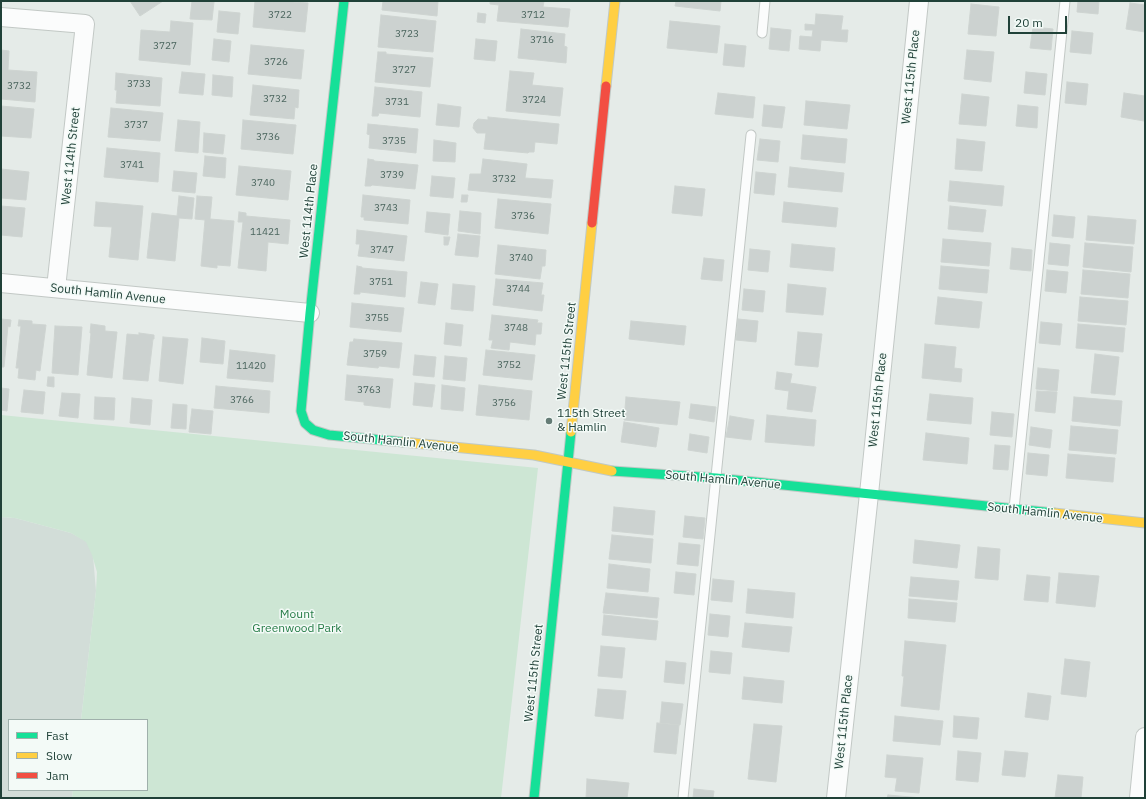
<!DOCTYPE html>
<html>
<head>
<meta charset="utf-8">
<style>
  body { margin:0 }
  #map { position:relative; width:1146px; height:799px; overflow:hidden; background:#e5ebe8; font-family:"IBM Plex Sans",sans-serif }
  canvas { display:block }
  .frame { position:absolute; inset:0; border:2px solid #204138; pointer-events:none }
  .legend { position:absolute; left:8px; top:719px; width:140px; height:72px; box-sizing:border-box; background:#f3faf7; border:1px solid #9fb0ab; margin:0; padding:5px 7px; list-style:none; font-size:12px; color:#204138 }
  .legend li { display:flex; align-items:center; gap:8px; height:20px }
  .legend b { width:20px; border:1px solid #9fb0ab }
  .scale { position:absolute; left:1008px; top:16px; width:59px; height:18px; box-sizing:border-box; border:2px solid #204138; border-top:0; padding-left:5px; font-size:12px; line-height:14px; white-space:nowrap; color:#204138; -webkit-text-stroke:3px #f3faf7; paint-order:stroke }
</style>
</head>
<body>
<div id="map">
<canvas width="1146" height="799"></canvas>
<div class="frame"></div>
<ul class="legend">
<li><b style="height:5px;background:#16e098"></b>Fast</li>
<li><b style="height:5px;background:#ffcf43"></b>Slow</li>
<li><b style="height:5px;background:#f24e42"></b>Jam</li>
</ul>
<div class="scale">20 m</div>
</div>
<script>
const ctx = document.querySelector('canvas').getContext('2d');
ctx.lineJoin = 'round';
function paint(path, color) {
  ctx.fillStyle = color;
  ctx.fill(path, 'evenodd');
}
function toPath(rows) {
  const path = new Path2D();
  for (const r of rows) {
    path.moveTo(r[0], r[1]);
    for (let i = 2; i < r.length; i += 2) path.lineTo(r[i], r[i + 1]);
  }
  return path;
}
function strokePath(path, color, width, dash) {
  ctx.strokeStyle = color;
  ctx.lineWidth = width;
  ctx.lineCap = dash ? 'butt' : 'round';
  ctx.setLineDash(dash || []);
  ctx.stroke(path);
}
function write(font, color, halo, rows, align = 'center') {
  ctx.font = font + ' "IBM Plex Sans",sans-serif';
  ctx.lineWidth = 3;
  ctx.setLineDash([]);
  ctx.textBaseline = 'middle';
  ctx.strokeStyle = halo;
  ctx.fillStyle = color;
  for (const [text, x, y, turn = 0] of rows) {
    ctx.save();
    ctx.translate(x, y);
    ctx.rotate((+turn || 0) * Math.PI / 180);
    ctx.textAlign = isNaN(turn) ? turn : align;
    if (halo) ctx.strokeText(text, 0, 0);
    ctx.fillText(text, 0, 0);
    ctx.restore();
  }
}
paint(toPath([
  [1,517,15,518,71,533,92,544,96,591,81,720,9,720,9,790,73,790,72,798,1,798]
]), '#d2ddd8');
paint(toPath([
  [1,415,538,468,501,798,72,798,73,790,147,790,147,720,81,720,96,591,97,572,92,555,86,542,71,533,15,518,1,517]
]), '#cde6d4');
const building = toPath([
  [130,1,163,1,140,16,130,1],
  [192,1,214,2,212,20,190,19,192,1],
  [255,1,279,1,308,3,305,32,253,27,255,1],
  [383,1,438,1,437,16,382,10,383,1],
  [490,1,544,1,543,7,570,9,568,27,497,21,499,5,490,4,490,1],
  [676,1,721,1,720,11,675,6,676,1],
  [1078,1,1099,1,1098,14,1077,12,1078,1],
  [1130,3,1145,5,1145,32,1126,29,1130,3],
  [971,4,999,7,996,36,968,34,971,4],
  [219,11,240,13,238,34,217,32,219,11],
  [478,13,486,14,485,23,477,22,478,13],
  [816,14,843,16,841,30,848,30,847,42,821,40,820,51,799,49,800,36,812,37,813,30,805,30,805,24,815,25,816,14],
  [381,15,436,21,433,52,378,47,381,15],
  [171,21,193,23,190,65,139,60,141,30,170,32,171,21],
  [670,21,720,26,717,53,667,48,670,21],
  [1033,27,1053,29,1051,50,1030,48,1033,27],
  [771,28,791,30,789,51,769,49,771,28],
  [521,29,565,34,564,46,567,47,566,63,518,58,521,29],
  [1072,31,1093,33,1091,54,1070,52,1072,31],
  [214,39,231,41,229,62,212,60,214,39],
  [476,39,497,41,495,61,474,59,476,39],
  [725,44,746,46,744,67,723,65,725,44],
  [251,45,304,50,301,79,248,74,251,45],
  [1,50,9,51,8,70,37,72,35,102,1,99,1,50],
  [967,50,994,52,991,82,964,79,967,50],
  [378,52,386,52,386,54,433,58,430,87,375,82,378,52],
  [510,71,534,73,532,85,563,88,560,116,506,111,510,71],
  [182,72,205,74,203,95,179,93,182,72],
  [1026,72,1047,74,1045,95,1024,93,1026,72],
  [116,73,162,78,160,106,116,103,117,90,115,90,116,73],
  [213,75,233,77,232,97,212,95,213,75],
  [1067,82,1088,84,1086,105,1065,103,1067,82],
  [253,85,299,90,298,108,295,107,294,119,250,115,253,85],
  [375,87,422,92,420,117,379,113,378,116,372,116,375,87],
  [718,93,755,97,753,118,715,114,718,93],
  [1124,93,1145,96,1144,121,1121,117,1124,93],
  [962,94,989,97,986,126,959,124,962,94],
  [806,101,850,105,847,129,804,125,806,101],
  [438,104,461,107,459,127,436,125,438,104],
  [764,105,785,107,782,128,762,126,764,105],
  [1018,105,1038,107,1037,128,1016,126,1018,105],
  [1,106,34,109,31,138,1,136,1,106],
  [111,108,163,113,160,141,108,137,111,108],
  [488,117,559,124,557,144,535,142,534,152,529,152,528,153,484,149,486,133,477,133,473,128,474,123,478,119,488,120,488,117],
  [178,120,200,122,198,153,175,151,178,120],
  [243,120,296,125,293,154,241,149,243,120],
  [368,124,418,129,416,153,369,148,370,135,367,134,368,124],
  [204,133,225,135,223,154,203,152,204,133],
  [803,135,847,139,845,163,801,159,803,135],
  [760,139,780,141,778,162,757,160,760,139],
  [957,139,985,142,982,171,955,169,957,139],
  [434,140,456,143,455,162,433,161,434,140],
  [107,148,160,153,158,182,104,177,107,148],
  [205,156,226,158,225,178,203,176,205,156],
  [368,159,374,160,374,161,418,165,415,189,372,185,371,186,365,186,368,159],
  [483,159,527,164,525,178,553,180,551,198,468,190,470,174,481,174,483,159],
  [239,166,291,171,288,200,236,195,239,166],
  [790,167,844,173,842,192,788,187,790,167],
  [1,169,29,172,26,200,1,198,1,169],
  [174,171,197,173,195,193,172,191,174,171],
  [756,172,776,174,774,195,754,193,756,172],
  [432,176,455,178,453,198,430,196,432,176],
  [950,181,1004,186,1002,206,948,201,950,181],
  [675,186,705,189,702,216,672,213,675,186],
  [363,195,410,200,408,224,364,220,364,217,361,217,363,195],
  [462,195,468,195,467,202,461,202,462,195],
  [179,196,194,198,192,219,179,218,175,261,147,258,152,213,177,216,179,196],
  [197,196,212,197,210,219,234,221,230,266,217,265,217,268,201,266,205,220,195,219,197,196],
  [498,199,551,204,548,234,495,228,498,199],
  [96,202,143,206,138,260,109,257,112,227,94,226,96,202],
  [784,202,838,208,836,227,782,222,784,202],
  [1,206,25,208,22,237,1,235,1,206],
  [950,206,986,210,983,232,948,229,950,206],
  [460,211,481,213,480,234,458,231,460,211],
  [239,212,246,213,246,216,290,220,288,244,268,242,266,271,238,268,243,222,238,222,239,212],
  [427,212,450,214,448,235,425,232,427,212],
  [1054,215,1075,217,1073,238,1052,236,1054,215],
  [1088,216,1136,220,1134,244,1086,240,1088,216],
  [357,230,407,236,404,261,358,256,360,244,356,244,357,230],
  [458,234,480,236,478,257,455,255,458,234],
  [444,237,450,237,448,245,444,245,444,237],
  [943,239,991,243,989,266,941,262,943,239],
  [1050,243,1070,245,1068,266,1048,264,1050,243],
  [1085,243,1133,247,1131,272,1083,267,1085,243],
  [792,244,835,248,833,271,790,267,792,244],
  [498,245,546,250,545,266,542,266,540,279,495,274,498,245],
  [1012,248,1032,250,1031,271,1010,269,1012,248],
  [750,249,770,251,768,272,748,270,750,249],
  [704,258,724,260,722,281,701,279,704,258],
  [357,266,362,267,362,268,407,272,405,297,360,292,360,294,354,294,357,266],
  [941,266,989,270,987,293,939,289,941,266],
  [1047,270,1068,272,1066,293,1045,291,1047,270],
  [1083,270,1130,274,1128,298,1081,294,1083,270],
  [496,279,543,283,541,295,544,295,542,311,493,305,496,279],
  [421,282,438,284,435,305,418,303,421,282],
  [453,284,475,286,473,311,451,309,453,284],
  [788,284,826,288,823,315,786,312,788,284],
  [744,289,765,291,763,312,742,310,744,289],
  [938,297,982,302,979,328,935,324,938,297],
  [1080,297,1128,301,1126,325,1078,321,1080,297],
  [352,303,404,308,401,332,350,327,352,303],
  [492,315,538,320,537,323,542,323,541,334,536,334,535,345,510,342,509,350,491,348,493,340,489,340,492,315],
  [1,319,11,320,10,327,8,326,4,367,1,367,1,372,1,319],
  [738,319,758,321,756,342,736,340,738,319],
  [19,320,32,321,32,324,46,325,40,371,36,370,35,380,18,378,19,368,16,368,21,326,18,326,19,320],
  [631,321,686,326,684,345,629,339,631,321],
  [1041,322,1062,324,1060,345,1039,343,1041,322],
  [446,323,463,325,461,346,444,344,446,323],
  [91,324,105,326,105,331,117,332,112,378,87,375,91,333,90,333,91,324],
  [1078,324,1125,328,1123,352,1076,348,1078,324],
  [55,326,82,327,78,375,52,373,55,326],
  [798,332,822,334,818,367,795,365,798,332],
  [139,333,154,335,154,339,153,339,148,381,123,379,127,334,139,335,139,333],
  [163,337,188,339,183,384,159,381,163,337],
  [202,338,225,341,223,364,200,362,202,338],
  [354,339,402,343,399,368,379,366,378,368,347,365,350,342,353,342,354,339],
  [925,344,956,347,954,368,962,369,961,382,922,378,925,344],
  [230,350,275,355,273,382,227,378,230,350],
  [486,350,535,355,532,380,483,375,486,350],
  [1095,354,1119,357,1115,395,1091,393,1095,354],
  [415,355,436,357,434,377,413,375,415,355],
  [445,356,467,358,465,381,443,379,445,356],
  [1038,368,1059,370,1057,391,1036,389,1038,368],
  [777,372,792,374,790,383,816,387,812,412,787,409,789,391,775,389,777,372],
  [347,375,393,379,390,408,364,405,364,402,345,400,347,375],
  [48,377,54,377,54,387,47,386,48,377],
  [415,383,435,385,432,407,413,405,415,383],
  [442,385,465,388,463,411,441,409,442,385],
  [479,385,532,391,529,420,476,415,479,385],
  [216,386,270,391,269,413,214,408,216,386],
  [1,388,9,389,7,411,1,410,1,388],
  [24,390,45,392,43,414,21,412,24,390],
  [1037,391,1057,392,1055,413,1035,411,1037,391],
  [62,393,80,394,78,418,59,416,62,393],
  [930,394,973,398,971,424,927,420,930,394],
  [95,397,115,398,114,420,94,419,95,397],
  [626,397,680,402,677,425,624,420,626,397],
  [1074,397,1122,401,1120,426,1072,421,1074,397],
  [132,398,152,400,150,425,130,423,132,398],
  [173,404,187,405,186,429,171,428,173,404],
  [691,404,716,407,714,422,689,418,691,404],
  [192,409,213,411,211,434,189,432,192,409],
  [992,412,1014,414,1012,437,990,435,992,412],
  [767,415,816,420,814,446,765,442,767,415],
  [730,416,754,420,751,440,726,437,730,416],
  [624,422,659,428,656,447,621,442,624,422],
  [1071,426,1118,430,1116,454,1069,450,1071,426],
  [1031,427,1052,430,1050,448,1029,445,1031,427],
  [926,433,969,438,967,464,923,460,926,433],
  [690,434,709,437,707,453,688,450,690,434],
  [995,445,1010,446,1008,470,993,469,995,445],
  [1028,453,1049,455,1047,476,1026,474,1028,453],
  [1068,454,1115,458,1113,482,1066,478,1068,454],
  [614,507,655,511,653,535,612,531,614,507],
  [685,516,705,518,703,539,683,537,685,516],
  [612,535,653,539,651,563,609,559,612,535],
  [915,540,960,545,957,568,913,563,915,540],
  [679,543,700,545,698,566,677,564,679,543],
  [978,547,1000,549,998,580,975,578,978,547],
  [609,564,650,569,648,592,607,588,609,564],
  [676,572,696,574,694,595,674,593,676,572],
  [1059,573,1099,576,1095,607,1056,603,1059,573],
  [1027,575,1050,577,1048,602,1024,600,1027,575],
  [911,577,959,581,957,600,909,596,911,577],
  [713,579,734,581,732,602,711,600,713,579],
  [748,589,795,593,793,618,746,613,748,589],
  [606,593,659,598,657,618,603,613,606,593],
  [909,599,957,603,955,622,908,618,909,599],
  [710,614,730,616,728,637,708,635,710,614],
  [604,615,658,621,656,640,602,635,604,615],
  [745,623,792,627,789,652,742,647,745,623],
  [905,641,946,645,939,710,901,706,904,676,902,676,905,641],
  [601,646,625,648,622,678,598,676,601,646],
  [711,651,732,653,730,674,709,672,711,651],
  [1065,659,1090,662,1086,697,1061,694,1065,659],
  [666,661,686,663,684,684,664,682,666,661],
  [744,677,784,681,782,703,742,699,744,677],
  [598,689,626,691,623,719,595,716,598,689],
  [1028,693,1051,696,1048,720,1025,717,1028,693],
  [662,702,683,704,680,725,660,723,662,702],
  [895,716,943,721,940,745,893,741,895,716],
  [954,716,979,718,977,739,953,737,954,716],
  [657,723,679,725,676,754,654,752,657,723],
  [754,724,782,726,776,782,748,779,754,724],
  [958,751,981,753,978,782,956,780,958,751],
  [1005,751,1028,753,1025,777,1002,775,1005,751],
  [887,755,923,758,919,793,895,791,897,778,885,777,887,755],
  [1058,775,1083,777,1081,798,1055,798,1058,775],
  [587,779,629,783,627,798,586,798,587,779],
  [694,789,714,791,713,798,693,798,694,789],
  [888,795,922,798,887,798,888,795]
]);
paint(building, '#ccd2d0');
strokePath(building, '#ced4d1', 1);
const lane = toPath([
  [762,33,765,1],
  [1014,509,1065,1],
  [683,798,751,135]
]);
const street = toPath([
  [1,17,85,24,56,288],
  [1,283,310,313],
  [836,798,869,494,919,1],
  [1139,798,1145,737]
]);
const fast = toPath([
  [344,1,310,313,301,411,305,423,313,430,329,435,403,442],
  [612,471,716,478,1054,513],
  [534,798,571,432]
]);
const slow = toPath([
  [606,86,615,1],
  [571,432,592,223],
  [403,442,534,455,612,471],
  [1054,513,1145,523]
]);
const jam = toPath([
  [592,223,606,86]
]);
strokePath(lane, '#c2c8c5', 11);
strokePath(street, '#c2c8c5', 20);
strokePath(fast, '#c0c9c5', 11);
strokePath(slow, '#c0c9c5', 11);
strokePath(jam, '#c0c9c5', 11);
strokePath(lane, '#fbfcfc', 9);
strokePath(street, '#fbfcfc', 18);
strokePath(fast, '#16e098', 9);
strokePath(slow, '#ffcf43', 9);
strokePath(jam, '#f24e42', 9);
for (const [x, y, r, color] of [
  [549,421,4,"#657c76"]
]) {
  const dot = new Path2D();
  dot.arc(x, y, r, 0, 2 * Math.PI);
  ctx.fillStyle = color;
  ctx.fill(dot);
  strokePath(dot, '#f3faf7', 1.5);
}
write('10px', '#4c665f', null, [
  ["3722",280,15],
  ["3712",533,15],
  ["3723",407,34],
  ["3716",542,40],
  ["3727",165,46],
  ["3726",276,62],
  ["3727",404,70],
  ["3733",139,84],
  ["3732",19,86],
  ["3732",275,99],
  ["3724",534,100],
  ["3731",397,102],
  ["3737",136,125],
  ["3736",268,137],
  ["3735",394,141],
  ["3741",132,165],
  ["3739",392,175],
  ["3732",504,179],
  ["3740",263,183],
  ["3743",386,208],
  ["3736",523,216],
  ["11421",265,232],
  ["3747",382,250],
  ["3740",521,258],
  ["3751",381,282],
  ["3744",518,289],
  ["3755",377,318],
  ["3748",516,328],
  ["3759",375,354],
  ["3752",509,365],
  ["11420",251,366],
  ["3763",369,390],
  ["3766",242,400],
  ["3756",504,403]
]);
write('12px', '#204138', '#f3faf7', [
  ["West 115th Place",911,77,-84],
  ["West 114th Street",71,156,-84],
  ["West 114th Place",309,211,-84],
  ["South Hamlin Avenue",108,294,6],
  ["West 115th Street",567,351,-84],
  ["West 115th Place",878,400,-84],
  ["South Hamlin Avenue",401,442,6],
  ["South Hamlin Avenue",723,480,5],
  ["South Hamlin Avenue",1045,513,6],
  ["West 115th Street",534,673,-84],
  ["West 115th Place",844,722,-84]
]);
write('12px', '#204138', '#f3faf7', [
  ["115th Street",557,414],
  ["& Hamlin",557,428]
], 'left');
write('12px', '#267c47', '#f3faf7', [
  ["Mount",297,615],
  ["Greenwood Park",297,629]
]);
</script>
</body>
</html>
